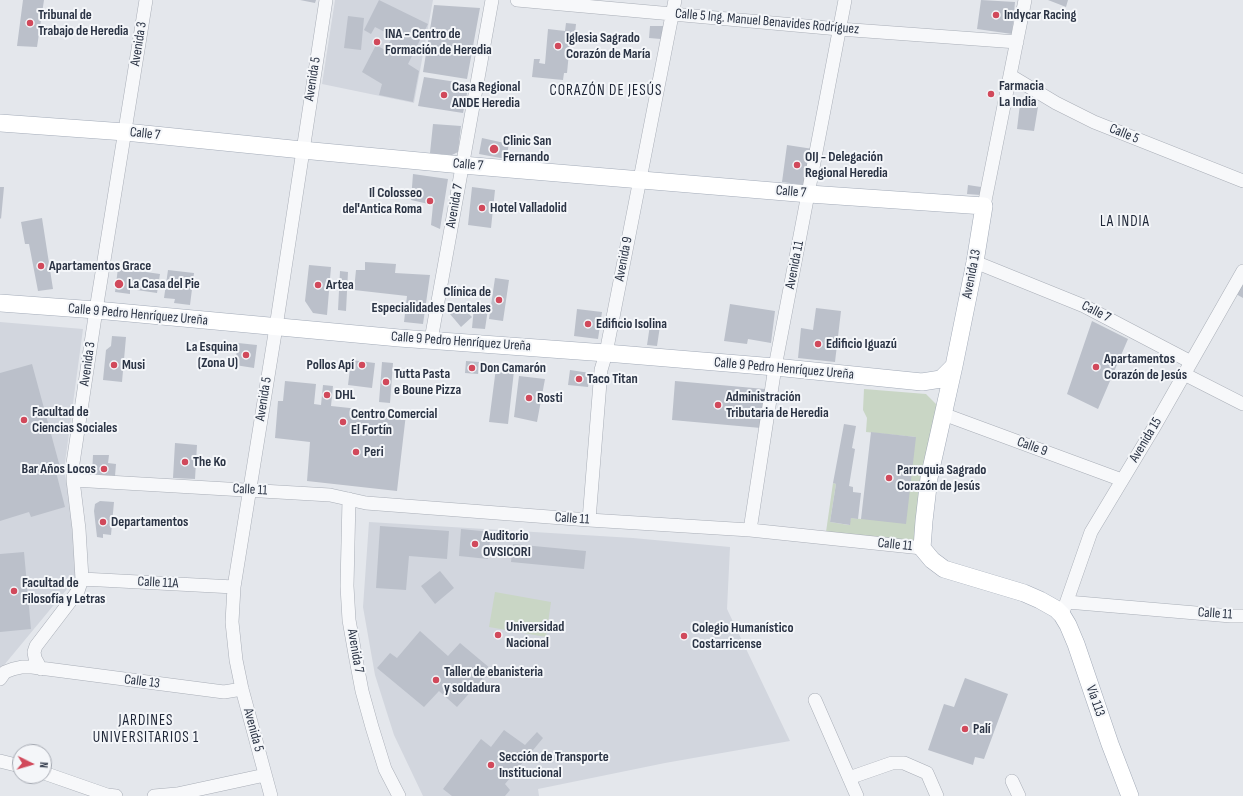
<!DOCTYPE html>
<html>
<head>
<meta charset="utf-8">
<style>
  body { margin:0 }
  #map { position:relative; width:1243px; height:796px; overflow:hidden; background:#e4e7ec; font-family:"Sofia Sans Condensed",sans-serif }
  canvas { display:block }
  .north { position:absolute; left:12px; top:744px; width:40px; height:40px; box-sizing:border-box; background:#f4f6f9; border:1px solid #a4a8b1; border-radius:50%; rotate:95deg; font-size:11px; font-weight:700; line-height:16px; text-align:center; color:#2b3445 }
  .north::after { content:''; display:block; margin:auto; width:14px; height:18px; background:#d1495b; clip-path:polygon(50% 0,100% 100%,50% 72%,0 100%) }
</style>
</head>
<body>
<div id="map">
<canvas width="1243" height="796"></canvas>
<div class="north">N</div>
</div>
<script>
const ctx = document.querySelector('canvas').getContext('2d');
ctx.lineJoin = 'round';
function paint(path, color) {
  ctx.fillStyle = color;
  ctx.fill(path, 'evenodd');
}
function toPath(rows) {
  const path = new Path2D();
  for (const r of rows) {
    path.moveTo(r[0], r[1]);
    for (let i = 2; i < r.length; i += 2) path.lineTo(r[i], r[i + 1]);
  }
  return path;
}
function strokePath(path, color, width, dash) {
  ctx.strokeStyle = color;
  ctx.lineWidth = width;
  ctx.lineCap = dash ? 'butt' : 'round';
  ctx.setLineDash(dash || []);
  ctx.stroke(path);
}
function write(font, color, halo, rows, align = 'center') {
  ctx.font = font + ' "Sofia Sans Condensed",sans-serif';
  ctx.lineWidth = 4;
  ctx.setLineDash([]);
  ctx.textBaseline = 'middle';
  ctx.strokeStyle = halo;
  ctx.fillStyle = color;
  for (const [text, x, y, turn = 0] of rows) {
    ctx.save();
    ctx.translate(x, y);
    ctx.rotate((+turn || 0) * Math.PI / 180);
    ctx.textAlign = isNaN(turn) ? turn : align;
    if (halo) ctx.strokeText(text, 0, 0);
    ctx.fillText(text, 0, 0);
    ctx.restore();
  }
}
paint(toPath([
  [335,0,433,0,414,103,322,84],
  [0,322,83,329,64,470,75,523,77,577,0,670],
  [369,522,633,538,730,547,727,609,790,741,665,763,538,789,539,796,423,796,394,735,375,675,363,607]
]), '#d2d6de');
paint(toPath([
  [864,389,926,394,937,405,916,543,826,532,833,483,836,484,830,522,849,525,851,518,861,519,916,437,866,432,867,418,863,410],
  [495,592,551,602,546,637,489,627]
]), '#c9d6c5');
paint(toPath([
  [23,0,44,0,37,47,17,46],
  [300,0,316,0,315,3],
  [379,0,428,24,408,64,419,71,413,102,379,95,382,84,362,72,376,45,385,50,393,36,375,27,371,34,364,30],
  [981,0,1015,2,1012,34,977,29],
  [1048,0,1068,0,1066,7],
  [434,5,480,8,467,79,423,72],
  [348,16,364,18,361,50,344,48],
  [566,23,576,24,575,33,571,32,567,73,564,73,563,80,532,77,534,59,540,59,539,63,545,64,548,29,565,31],
  [650,26,663,26,661,39,649,38],
  [424,77,469,84,463,113,418,106],
  [1020,104,1038,107,1034,131,1017,129],
  [433,124,461,126,458,152,452,155,430,153],
  [482,138,509,144,506,159,479,154],
  [787,145,813,149,804,185,782,182],
  [413,174,448,179,440,229,431,225,433,205,411,200],
  [968,185,981,187,980,195,967,194],
  [0,187,4,187,1,219,0,218],
  [472,187,495,190,491,228,468,225],
  [42,218,53,289,38,291,29,244,25,244,21,222],
  [365,262,396,264,395,273,430,275,423,324,404,322,407,296,354,290,356,270,365,270],
  [309,265,331,267,327,315,313,313,305,301],
  [118,268,160,274,157,293,130,289,130,294,115,292],
  [168,270,194,273,190,305,174,303,175,299,164,298],
  [340,271,348,272,346,311,338,310],
  [495,278,509,280,503,321,489,319],
  [1243,282,1243,298,1236,294],
  [730,304,775,311,771,343,748,339,747,344,724,341],
  [460,305,472,317,461,327,450,314],
  [474,307,488,309,485,329,472,328],
  [816,308,841,311,835,362,798,358,801,328,813,330],
  [577,309,602,312,598,339,574,336],
  [1092,321,1128,339,1098,409,1067,394],
  [650,325,660,326,657,346,647,345],
  [112,336,126,337,122,382,103,380,106,350,111,346],
  [238,343,257,345,254,368,235,365],
  [351,360,375,363,372,388,348,385],
  [466,361,479,362,478,374,465,373],
  [382,362,393,363,390,403,379,402],
  [32,364,60,467,55,468,65,507,31,517,29,512,0,521,0,373],
  [496,368,514,371,508,424,489,422],
  [570,370,590,373,588,387,568,385],
  [519,376,545,379,537,422,514,417],
  [285,381,316,384,314,404,321,405,323,385,333,386,331,406,406,414,397,491,307,481,310,442,275,438,278,401,283,401],
  [675,381,765,389,761,428,672,420],
  [844,424,856,426,852,448,855,449,849,486,853,487,853,492,861,493,858,519,851,518,850,525,830,522,836,484,833,483],
  [871,432,916,437,906,524,861,519],
  [175,443,197,445,195,479,173,478],
  [93,455,109,455,108,463,116,464,115,476,92,474],
  [100,501,114,502,111,535,103,534,103,538,97,537,94,511,95,504],
  [380,526,449,531,447,559,409,556,406,590,376,588],
  [461,529,491,532,488,559,459,556],
  [513,544,586,551,584,569,511,562],
  [24,552,31,629,0,632,0,554],
  [440,571,454,588,435,604,421,586],
  [420,631,448,656,460,643,491,669,457,707,439,691,424,707,377,668,390,653,397,658],
  [965,678,1008,694,984,759,975,757,973,765,928,750,944,704,954,707],
  [504,730,525,745,537,732,543,738,505,784,510,790,505,796,452,796,443,789,481,739,491,747]
]), '#bbc0ca');
const minor = toPath([
  [517,0,839,29,1017,42],
  [1011,76,1056,103,1094,122,1243,181],
  [984,206,1025,0],
  [975,262,1084,306,1191,362],
  [431,340,492,0],
  [1184,374,1243,404],
  [943,414,1122,480],
  [73,480,330,495,366,503,589,520,750,530,922,548],
  [349,499,347,586,349,620,355,654,362,691,372,727,385,769,399,796],
  [589,520,601,370,606,353,675,0],
  [750,530,775,367,845,0],
  [82,579,234,587],
  [1067,602,1231,616,1243,616],
  [1062,615,1091,532,1153,429,1243,271],
  [41,669,35,658,34,652,36,646,78,591,82,579,79,529,73,480,73,463,96,310,146,0],
  [0,679,5,672,13,669,22,667,32,667,224,692,242,689],
  [815,700,857,796],
  [0,761,20,766],
  [44,773,107,795,116,796],
  [849,778,892,763,904,763,927,773,937,796],
  [1012,781,1019,796],
  [154,796,177,794,265,775],
  [271,796,242,689,236,660,232,622,234,587,276,327,326,0]
]);
const major = toPath([
  [0,123,125,132,302,150,462,165,809,194,984,206,975,262,954,366,929,478,924,521,922,548,932,560,944,569,1024,593,1040,600,1056,609,1062,615,1068,625,1076,644,1110,744,1130,796],
  [0,303,96,310,399,338,606,353,775,367,922,382,941,379,954,366]
]);
strokePath(minor, '#a9aeb7', 14);
strokePath(major, '#a3abb8', 18);
strokePath(minor, '#f7f8fa', 13);
strokePath(major, '#fff', 17);
for (const [x, y, r, color] of [
  [996,15,4,"#d1495b"],
  [30,23,4,"#d1495b"],
  [377,42,4,"#d1495b"],
  [558,46,4,"#d1495b"],
  [991,94,4,"#d1495b"],
  [444,95,4,"#d1495b"],
  [494,149,5,"#d1495b"],
  [797,165,4,"#d1495b"],
  [430,201,4,"#d1495b"],
  [482,208,4,"#d1495b"],
  [41,266,4,"#d1495b"],
  [119,284,5,"#d1495b"],
  [318,285,4,"#d1495b"],
  [499,300,4,"#d1495b"],
  [588,324,4,"#d1495b"],
  [818,344,4,"#d1495b"],
  [246,355,4,"#d1495b"],
  [114,365,4,"#d1495b"],
  [362,365,4,"#d1495b"],
  [1096,367,4,"#d1495b"],
  [472,368,4,"#d1495b"],
  [579,379,4,"#d1495b"],
  [386,382,4,"#d1495b"],
  [327,395,4,"#d1495b"],
  [529,398,4,"#d1495b"],
  [718,405,4,"#d1495b"],
  [24,420,4,"#d1495b"],
  [343,422,4,"#d1495b"],
  [356,452,4,"#d1495b"],
  [185,462,4,"#d1495b"],
  [104,469,4,"#d1495b"],
  [889,478,4,"#d1495b"],
  [103,522,4,"#d1495b"],
  [475,544,4,"#d1495b"],
  [14,591,4,"#d1495b"],
  [498,635,4,"#d1495b"],
  [684,636,4,"#d1495b"],
  [436,680,4,"#d1495b"],
  [965,729,4,"#d1495b"],
  [491,765,4,"#d1495b"]
]) {
  const dot = new Path2D();
  dot.arc(x, y, r, 0, 2 * Math.PI);
  ctx.fillStyle = color;
  ctx.fill(dot);
  strokePath(dot, '#f4f6f9', 1.5);
}
write('bold 14px', '#2b3445', '#f4f6f9', [
  ["Tribunal de",38,15],
  ["Trabajo de Heredia",38,31],
  ["Indycar Racing",1004,15],
  ["INA - Centro de",385,34],
  ["Formación de Heredia",385,50],
  ["Iglesia Sagrado",566,38],
  ["Corazón de María",566,54],
  ["Farmacia",999,86],
  ["La India",999,102],
  ["Casa Regional",452,87],
  ["ANDE Heredia",452,103],
  ["Clinic San",503,141],
  ["Fernando",503,157],
  ["OIJ - Delegación",805,157],
  ["Regional Heredia",805,173],
  ["Il Colosseo",422,193,"right"],
  ["del'Antica Roma",422,209,"right"],
  ["Hotel Valladolid",490,208],
  ["Apartamentos Grace",49,266],
  ["La Casa del Pie",128,284],
  ["Artea",326,285],
  ["Clínica de",491,292,"right"],
  ["Especialidades Dentales",491,308,"right"],
  ["Edificio Isolina",596,324],
  ["Edificio Iguazú",826,344],
  ["La Esquina",238,347,"right"],
  ["(Zona U)",238,363,"right"],
  ["Apartamentos",1104,359],
  ["Corazón de Jesús",1104,375],
  ["Musi",122,365],
  ["Pollos Apí",354,365,"right"],
  ["Don Camarón",480,368],
  ["Tutta Pasta",394,374],
  ["e Boune Pizza",394,390],
  ["Taco Titan",587,379],
  ["DHL",335,395],
  ["Administración",726,397],
  ["Tributaria de Heredia",726,413],
  ["Rosti",537,398],
  ["Facultad de",32,412],
  ["Ciencias Sociales",32,428],
  ["Centro Comercial",351,414],
  ["El Fortín",351,430],
  ["Peri",364,452],
  ["The Ko",193,462],
  ["Bar Años Locos",96,469,"right"],
  ["Parroquia Sagrado",897,470],
  ["Corazón de Jesús",897,486],
  ["Departamentos",111,522],
  ["Auditorio",483,536],
  ["OVSICORI",483,552],
  ["Facultad de",22,583],
  ["Filosofía y Letras",22,599],
  ["Universidad",506,627],
  ["Nacional",506,643],
  ["Colegio Humanístico",692,628],
  ["Costarricense",692,644],
  ["Taller de ebanisteria",444,672],
  ["y soldadura",444,688],
  ["Palí",973,729],
  ["Sección de Transporte",499,757],
  ["Institucional",499,773]
], 'left');
write('14px', '#2b3445', '#f4f6f9', [
  ["Calle 5 Ing. Manuel Benavides Rodríguez",767,22,5],
  ["Avenida 3",139,44,-81],
  ["Avenida 5",313,79,-81],
  ["Calle 7",145,134,6],
  ["Calle 5",1124,134,22],
  ["Calle 7",468,165,5],
  ["Calle 7",791,192,5],
  ["Avenida 7",455,206,-80],
  ["Avenida 9",624,259,-79],
  ["Avenida 11",795,265,-79],
  ["Avenida 13",972,274,-79],
  ["Calle 7",1096,312,27],
  ["Calle 9 Pedro Henríquez Ureña",138,315,5],
  ["Calle 9 Pedro Henríquez Ureña",461,342,4],
  ["Avenida 3",88,364,-82],
  ["Calle 9 Pedro Henríquez Ureña",784,369,5],
  ["Avenida 5",264,399,-81],
  ["Avenida 15",1146,440,-59],
  ["Calle 9",1032,447,20],
  ["Calle 11",250,490,3],
  ["Calle 11",572,519,4],
  ["Calle 11",895,545,6],
  ["Calle 11A",158,583,3],
  ["Calle 11",1215,614,4],
  ["Avenida 7",355,651,80],
  ["Calle 13",142,682,7],
  ["Vía 113",1095,701,71],
  ["Avenida 5",253,730,75]
]);
ctx.letterSpacing = '1px';
write('15px', '#1d2536', '#f4f6f9', [
  ["CORAZÓN DE JESÚS",606,91],
  ["LA INDIA",1125,222],
  ["JARDINES",146,721],
  ["UNIVERSITARIOS 1",146,738]
]);
ctx.letterSpacing = '0px';
</script>
</body>
</html>
